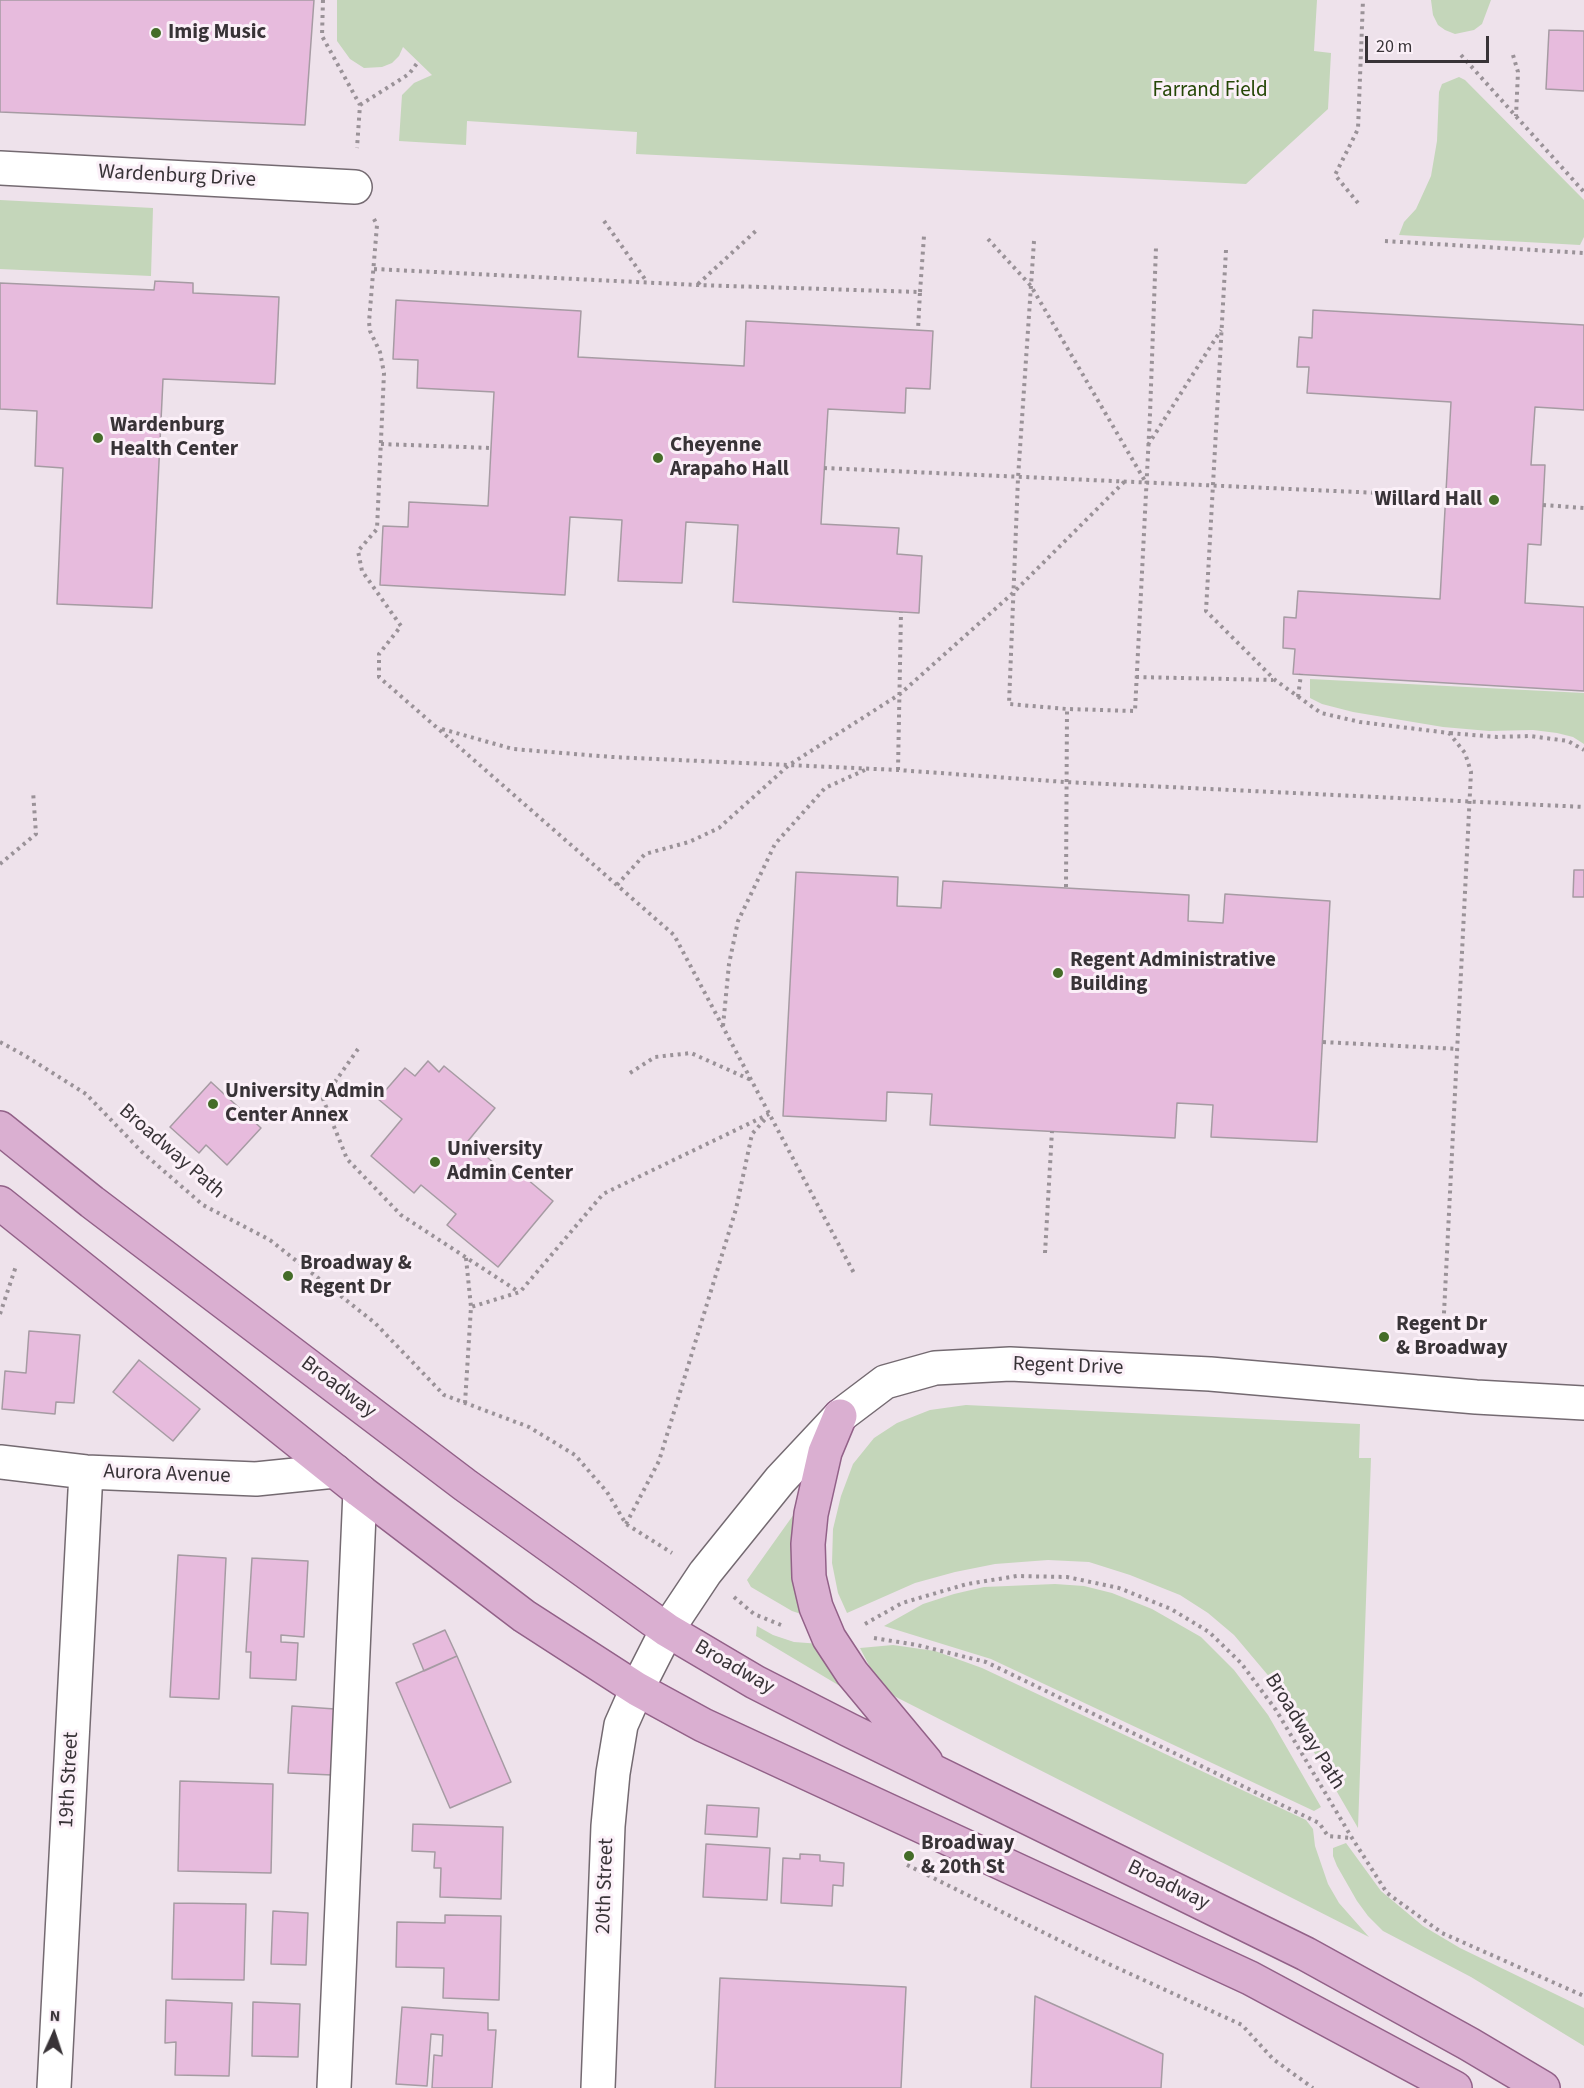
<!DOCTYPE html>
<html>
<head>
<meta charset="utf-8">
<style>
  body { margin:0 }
  #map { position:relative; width:1584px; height:2088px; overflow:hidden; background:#eee2eb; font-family:"Source Sans 3",sans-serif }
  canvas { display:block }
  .north { position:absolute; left:24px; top:2004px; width:60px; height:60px; -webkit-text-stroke:4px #fbf0f8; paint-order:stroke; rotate:3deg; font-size:16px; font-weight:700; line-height:24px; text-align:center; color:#383337 }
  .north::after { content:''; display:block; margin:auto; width:21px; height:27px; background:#383337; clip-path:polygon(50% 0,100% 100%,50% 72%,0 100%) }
  .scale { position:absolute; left:1365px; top:36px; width:124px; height:27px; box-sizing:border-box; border:3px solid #383337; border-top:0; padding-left:8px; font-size:18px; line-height:21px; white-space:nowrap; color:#383337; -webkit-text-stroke:4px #fbf0f8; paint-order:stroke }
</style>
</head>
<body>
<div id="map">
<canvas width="1584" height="2088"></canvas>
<div class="north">N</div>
<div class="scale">20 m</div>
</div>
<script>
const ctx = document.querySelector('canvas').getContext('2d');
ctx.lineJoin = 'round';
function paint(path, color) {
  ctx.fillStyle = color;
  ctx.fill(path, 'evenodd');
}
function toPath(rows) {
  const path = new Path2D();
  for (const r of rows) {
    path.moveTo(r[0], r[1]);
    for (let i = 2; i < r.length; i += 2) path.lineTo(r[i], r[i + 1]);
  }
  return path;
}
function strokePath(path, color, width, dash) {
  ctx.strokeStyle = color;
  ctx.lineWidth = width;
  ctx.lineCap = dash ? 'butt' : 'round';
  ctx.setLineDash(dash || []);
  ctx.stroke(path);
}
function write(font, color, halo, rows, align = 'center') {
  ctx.font = font + ' "Source Sans 3",sans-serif';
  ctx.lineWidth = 6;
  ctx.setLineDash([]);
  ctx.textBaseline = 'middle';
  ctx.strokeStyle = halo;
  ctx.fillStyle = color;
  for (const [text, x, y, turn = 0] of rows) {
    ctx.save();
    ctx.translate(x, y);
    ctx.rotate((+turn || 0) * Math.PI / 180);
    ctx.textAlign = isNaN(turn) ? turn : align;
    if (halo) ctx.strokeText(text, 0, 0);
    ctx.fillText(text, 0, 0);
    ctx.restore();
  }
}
paint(toPath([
  [337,0,1317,0,1314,51,1331,53,1328,109,1246,184,636,154,637,132,467,121,466,145,399,141,402,95,414,83,432,75,403,47,399,56,392,63,382,67,364,68,350,59,337,41],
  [1431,0,1491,0,1482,24,1474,30,1455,34,1445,30,1438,25,1433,15],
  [1459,77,1465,80,1584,200,1584,237,1580,245,1399,235,1404,222,1416,209,1431,176,1437,141,1439,92,1442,84],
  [0,200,153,208,151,276,0,269],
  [1310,679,1584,693,1584,744,1573,737,1557,733,1533,730,1489,731,1443,727,1353,712,1322,704,1310,698],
  [966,1405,1360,1424,1359,1458,1371,1458,1358,1828,1272,1680,1234,1635,1208,1613,1180,1595,1130,1575,1089,1562,1048,1560,995,1564,955,1572,915,1583,847,1613,838,1593,832,1563,833,1529,841,1496,853,1464,874,1438,897,1423,930,1410],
  [794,1514,796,1517,807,1616,792,1611,751,1587,747,1580],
  [1055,1584,1084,1586,1112,1593,1152,1609,1201,1637,1234,1670,1268,1715,1321,1807,1314,1811,991,1659,884,1626,923,1604,954,1594,984,1587],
  [757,1626,773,1635,794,1642,821,1644,860,1698,756,1636],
  [893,1645,935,1651,982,1668,1306,1820,1313,1829,1315,1846,1328,1884,1339,1903,1369,1937,890,1694,874,1675,860,1648],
  [1346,1843,1381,1891,1423,1926,1460,1948,1584,2008,1584,2046,1471,1977,1383,1931,1368,1916,1357,1901,1337,1866,1333,1856,1333,1848]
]), '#c4d6ba');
const building = toPath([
  [0,0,314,0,305,125,0,112,0,0],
  [1549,30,1584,31,1584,91,1546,89,1549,30],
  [155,281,193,283,193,293,279,297,275,384,163,379,152,608,57,604,63,468,35,466,37,411,0,409,0,283,154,290,155,281],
  [396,300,581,311,578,357,744,366,746,321,933,331,930,389,906,388,905,413,828,409,821,524,899,528,897,554,922,556,919,613,733,602,738,525,686,522,682,583,618,581,622,520,570,517,565,595,380,585,383,526,408,527,409,502,488,506,491,448,494,392,417,388,418,360,393,359,396,300],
  [1313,310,1584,325,1584,410,1535,407,1531,465,1545,465,1541,545,1528,544,1525,603,1584,607,1584,691,1293,674,1295,649,1283,648,1284,617,1296,618,1298,591,1440,599,1451,402,1307,393,1309,367,1297,367,1299,337,1312,338,1313,310],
  [1574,870,1584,870,1584,897,1573,897,1574,870],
  [796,872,898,877,897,906,941,908,943,881,1189,895,1188,921,1223,923,1225,894,1330,901,1317,1142,1211,1137,1213,1105,1177,1103,1175,1138,930,1125,932,1094,887,1092,886,1121,783,1116,796,872],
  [428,1061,439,1072,444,1066,495,1108,468,1141,508,1175,514,1168,553,1201,498,1267,447,1225,456,1214,421,1185,414,1193,371,1156,402,1119,378,1099,405,1068,415,1076,428,1061],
  [211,1082,261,1128,227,1165,206,1145,199,1153,170,1127,211,1082],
  [29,1331,80,1335,74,1403,56,1402,55,1414,2,1409,5,1371,26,1373,29,1331],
  [139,1360,200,1409,173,1441,113,1392,139,1360],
  [178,1555,226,1558,219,1699,170,1697,178,1555],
  [252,1558,308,1561,304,1637,281,1635,281,1642,298,1643,296,1680,250,1678,251,1652,246,1652,252,1558],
  [445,1630,457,1656,424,1671,413,1644,445,1630],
  [457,1656,511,1782,450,1808,396,1683,457,1656],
  [292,1706,335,1709,332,1775,288,1773,292,1706],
  [180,1781,273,1784,271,1873,178,1871,180,1781],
  [707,1805,759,1808,757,1837,705,1834,707,1805],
  [413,1824,503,1827,501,1899,440,1897,441,1868,434,1868,435,1852,412,1851,413,1824],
  [706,1844,770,1848,767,1900,703,1897,706,1844],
  [800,1854,820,1855,820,1861,844,1863,843,1886,833,1885,832,1906,781,1903,783,1858,800,1859,800,1854],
  [174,1903,246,1904,244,1980,172,1979,174,1903],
  [273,1911,308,1913,306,1965,271,1964,273,1911],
  [445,1915,501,1916,499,2000,443,1998,444,1968,396,1967,397,1922,445,1923,445,1915],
  [720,1978,906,1987,901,2088,715,2088,720,1978],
  [1035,1996,1163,2054,1161,2088,1031,2088,1035,1996],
  [166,2000,232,2003,229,2076,175,2075,176,2042,165,2043,166,2000],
  [253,2002,300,2004,298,2057,252,2056,253,2002],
  [402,2007,488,2013,488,2030,496,2030,492,2088,432,2088,434,2055,442,2056,443,2035,431,2034,427,2086,396,2084,402,2007]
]);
paint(building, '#e7bbdd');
strokePath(building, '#a69ba3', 1.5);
const minor = toPath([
  [0,168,355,187],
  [0,1462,86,1472,256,1479,335,1471],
  [54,2088,86,1472],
  [334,2088,360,1491],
  [598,2088,608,1826,613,1773,621,1725,637,1689,667,1630,705,1573,780,1480,840,1416,885,1382,935,1368,1010,1364,1210,1374,1476,1397,1584,1403]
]);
const major = toPath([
  [0,1128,92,1202,465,1485,667,1630,755,1682,849,1730,1306,1954,1469,2044,1543,2088],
  [0,1203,360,1491,524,1616,637,1689,703,1725,1250,1978,1455,2088],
  [840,1416,825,1452,811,1514,808,1544,809,1577,816,1607,829,1638,852,1673,926,1762]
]);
strokePath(minor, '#746a71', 36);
strokePath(major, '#926188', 36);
strokePath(toPath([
  [323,0,322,36,360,105,357,148],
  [1461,55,1584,192],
  [1513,55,1518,72,1516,116],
  [360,105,409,74,418,62],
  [1358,203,1335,175,1358,129,1363,0],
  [374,219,377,225,369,322,370,331,380,352,384,373,377,529,358,551,362,571,401,626,379,654,379,677,674,935,855,1275],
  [604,221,647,282],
  [988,239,1031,286,1145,481],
  [1034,241,1018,478,1009,704,1067,709,1135,711,1150,414,1156,247],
  [1385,241,1584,253],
  [1226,250,1206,611,1275,680,1321,713,1360,722,1449,733,1465,753,1471,772,1443,1333],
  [374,269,697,285,920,292,918,330],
  [698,284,758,229],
  [920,292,924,236],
  [381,444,491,448],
  [1148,445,1221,330],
  [824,468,1446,496],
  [1543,505,1584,508],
  [1136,677,1273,680],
  [1298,697,1301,674],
  [442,729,513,749,612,757,898,770,1065,782,1584,807],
  [1450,733,1497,737,1530,736,1568,741,1584,750],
  [898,770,901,612],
  [0,864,36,834,33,791],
  [617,885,645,854,689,842,719,828,789,765,900,694,1013,593,1126,480],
  [1066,887,1067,709],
  [723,1026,729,964,738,921,775,844,825,788,865,770],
  [0,1042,24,1055,86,1094,142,1152,203,1205,270,1240,375,1323,444,1395,529,1427,575,1455,607,1492,626,1524,672,1553],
  [1323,1042,1458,1049],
  [358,1049,323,1099,347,1159,401,1215,519,1292],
  [630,1073,655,1057,691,1053,751,1080],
  [1045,1253,1052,1131],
  [466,1258,471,1307],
  [0,1314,16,1266],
  [465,1403,471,1307,520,1292,603,1194,769,1114],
  [626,1524,659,1461,736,1209,752,1134,767,1117],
  [734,1597,754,1614,781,1625],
  [865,1624,902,1603,967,1584,1017,1576,1067,1577,1119,1588,1171,1609,1209,1632,1241,1663,1276,1710,1352,1838,1387,1893,1442,1933,1584,1996],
  [874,1638,917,1645,986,1662,1319,1823,1328,1836,1351,1838],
  [907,1865,1089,1955,1242,2025,1273,2059,1313,2088]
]), '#9a9298', 4, [3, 4.5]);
strokePath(minor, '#fff', 33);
strokePath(major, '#daafd1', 33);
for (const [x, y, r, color] of [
  [156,33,6,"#446c28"],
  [98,438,6,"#446c28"],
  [658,458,6,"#446c28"],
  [1494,500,6,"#446c28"],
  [1058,973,6,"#446c28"],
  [213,1104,6,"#446c28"],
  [435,1162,6,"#446c28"],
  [288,1276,6,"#446c28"],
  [1384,1337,6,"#446c28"],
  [909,1856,6,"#446c28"]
]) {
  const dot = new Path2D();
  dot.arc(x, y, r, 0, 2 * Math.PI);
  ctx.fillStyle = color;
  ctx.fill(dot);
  strokePath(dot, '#fbf0f8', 2);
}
write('bold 21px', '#383337', '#fbf0f8', [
  ["Imig Music",168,33],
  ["Wardenburg",110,426],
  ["Health Center",110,450],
  ["Cheyenne",670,446],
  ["Arapaho Hall",670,470],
  ["Willard Hall",1482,500,"right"],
  ["Regent Administrative",1070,961],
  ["Building",1070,985],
  ["University Admin",225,1092],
  ["Center Annex",225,1116],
  ["University",447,1150],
  ["Admin Center",447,1174],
  ["Broadway &",300,1264],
  ["Regent Dr",300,1288],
  ["Regent Dr",1396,1325],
  ["& Broadway",1396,1349],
  ["Broadway",921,1844],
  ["& 20th St",921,1868]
], 'left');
write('21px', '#254706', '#fbf0f8', [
  ["Farrand Field",1210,91]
]);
write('21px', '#383337', '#fbf0f8', [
  ["Wardenburg Drive",177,177,3],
  ["Broadway Path",171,1152,41],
  ["Regent Drive",1068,1367,2],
  ["Broadway",338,1388,37],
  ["Aurora Avenue",167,1475,2],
  ["Broadway",734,1668,30],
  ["Broadway Path",1304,1732,58],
  ["19th Street",70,1780,-87],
  ["20th Street",606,1886,-88],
  ["Broadway",1168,1886,26]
]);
</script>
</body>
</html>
